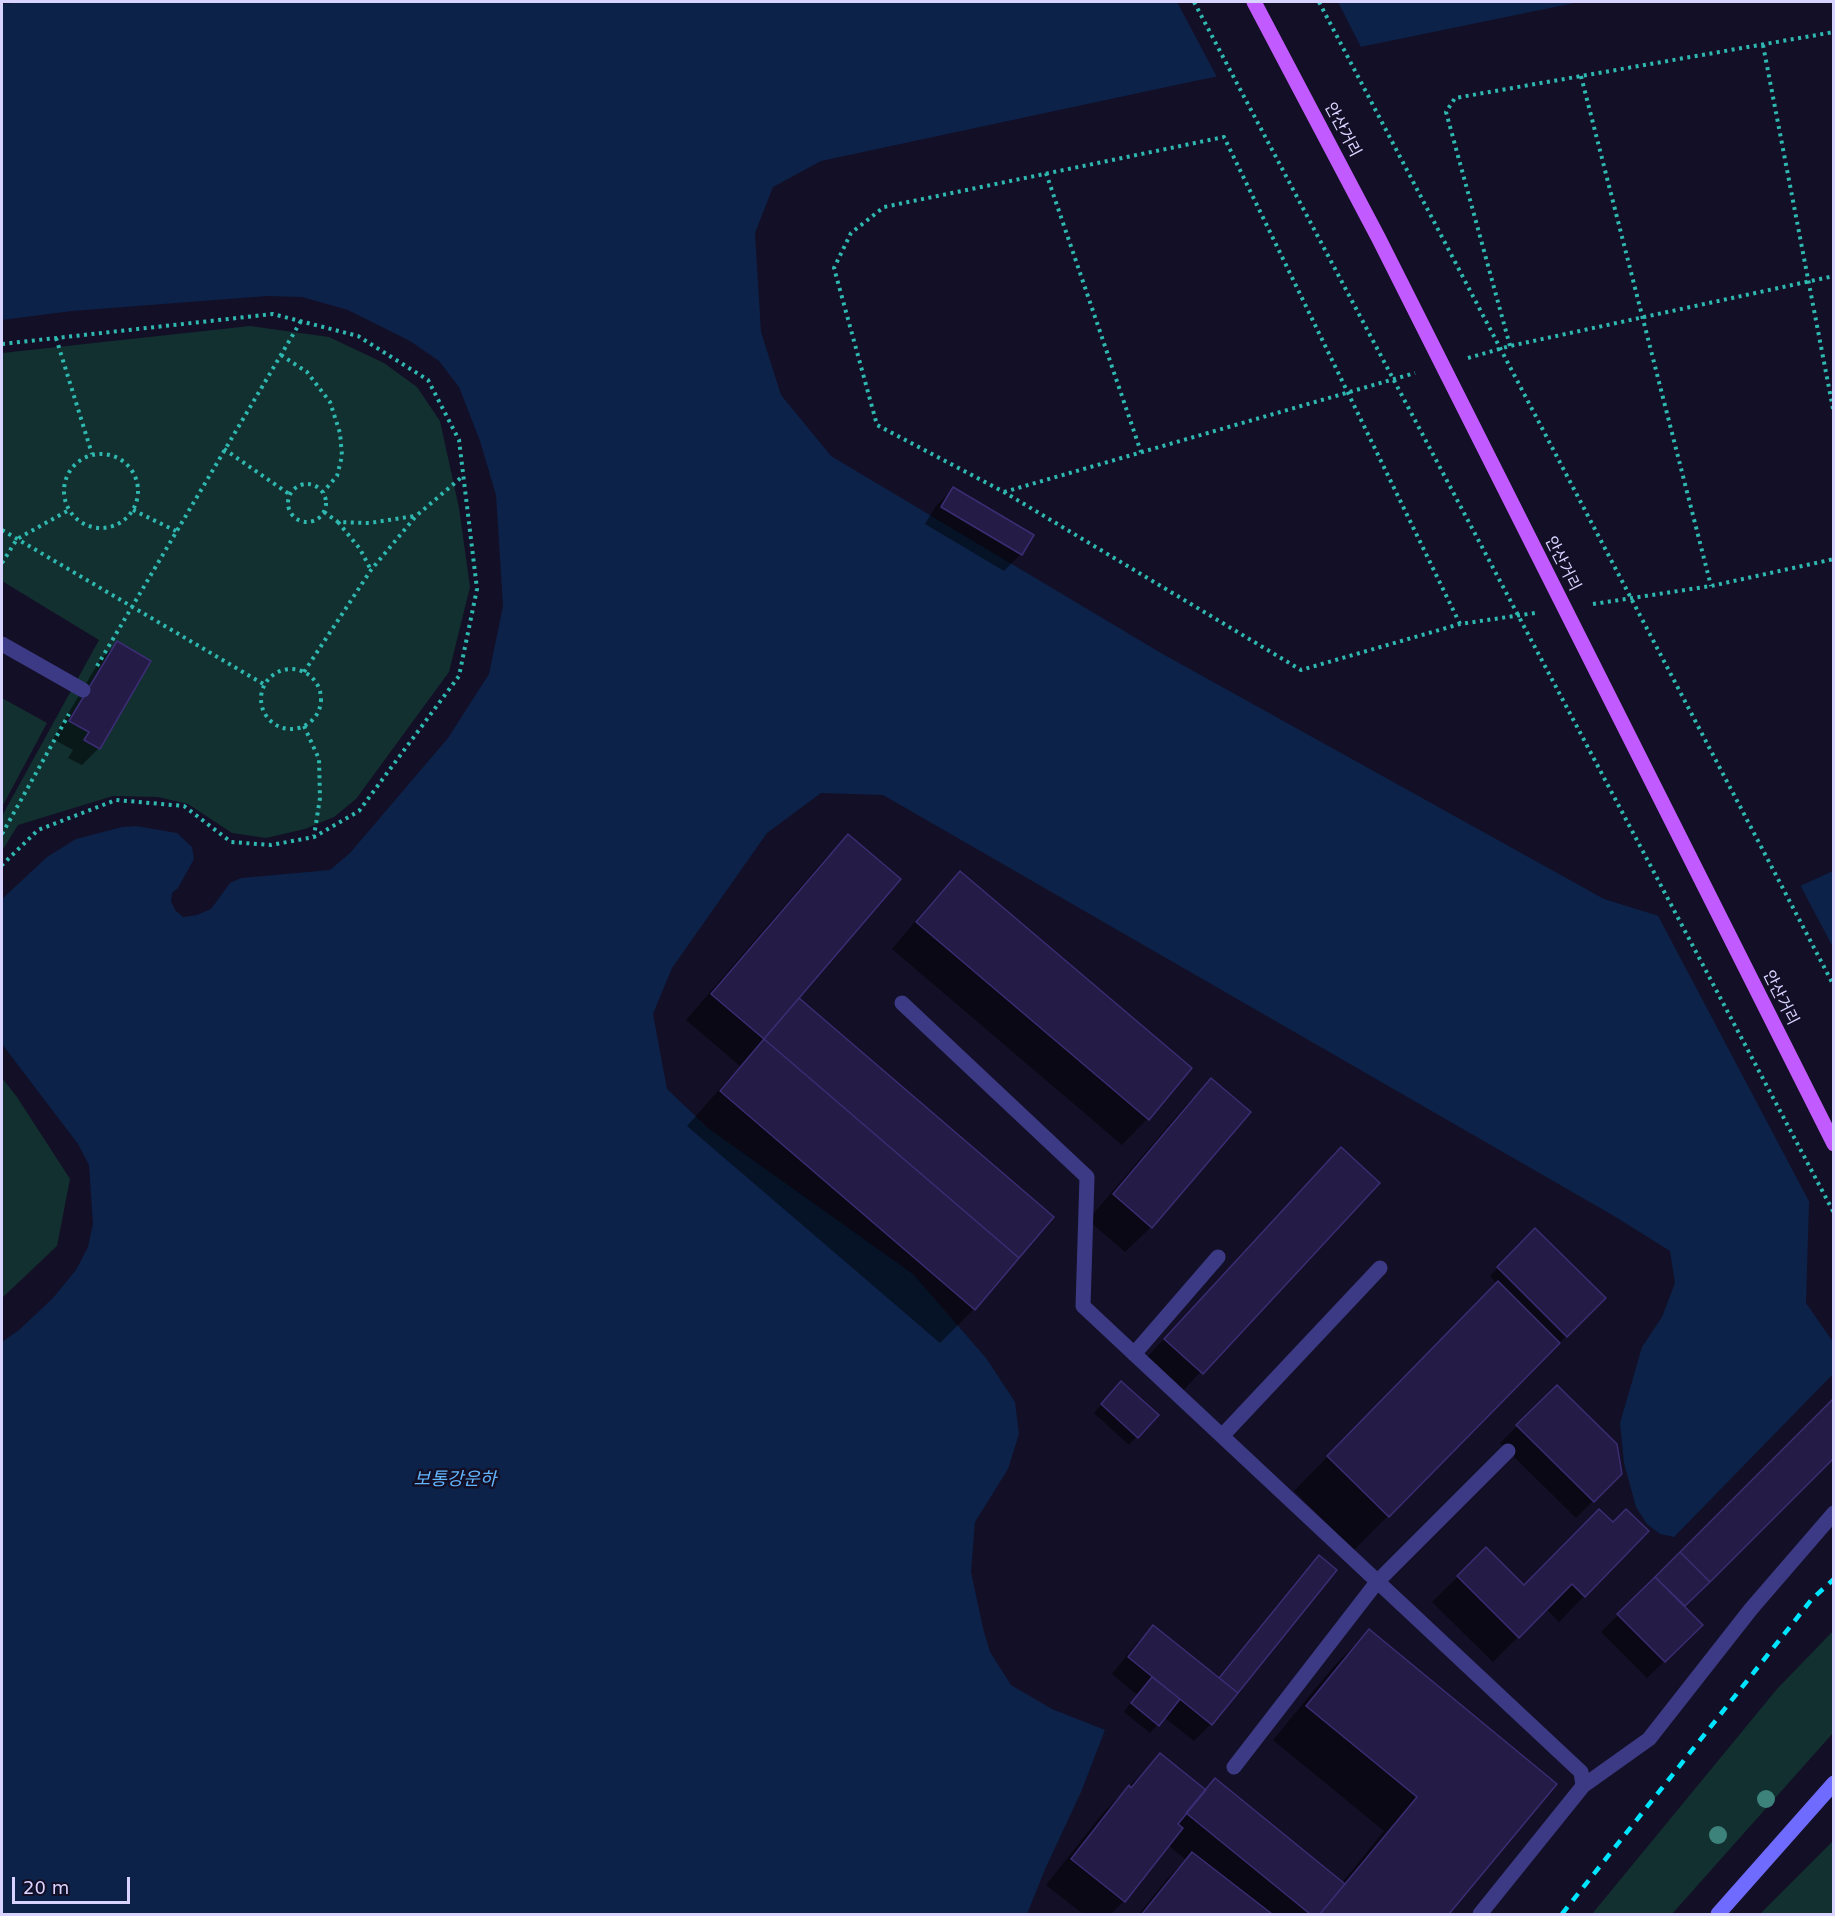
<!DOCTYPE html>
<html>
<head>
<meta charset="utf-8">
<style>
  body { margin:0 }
  #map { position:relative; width:1835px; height:1916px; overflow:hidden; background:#130f26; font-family:"DejaVu Sans",sans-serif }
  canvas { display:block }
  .frame { position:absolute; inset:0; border:3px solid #d9d4ff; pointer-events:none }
  .scale { position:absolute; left:12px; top:1877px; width:118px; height:27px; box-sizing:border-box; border:3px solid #d9d4ff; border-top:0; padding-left:8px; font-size:18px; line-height:21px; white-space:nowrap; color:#d9d4ff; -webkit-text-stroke:4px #130f26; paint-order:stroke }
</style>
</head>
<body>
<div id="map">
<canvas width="1835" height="1916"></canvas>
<div class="frame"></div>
<div class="scale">20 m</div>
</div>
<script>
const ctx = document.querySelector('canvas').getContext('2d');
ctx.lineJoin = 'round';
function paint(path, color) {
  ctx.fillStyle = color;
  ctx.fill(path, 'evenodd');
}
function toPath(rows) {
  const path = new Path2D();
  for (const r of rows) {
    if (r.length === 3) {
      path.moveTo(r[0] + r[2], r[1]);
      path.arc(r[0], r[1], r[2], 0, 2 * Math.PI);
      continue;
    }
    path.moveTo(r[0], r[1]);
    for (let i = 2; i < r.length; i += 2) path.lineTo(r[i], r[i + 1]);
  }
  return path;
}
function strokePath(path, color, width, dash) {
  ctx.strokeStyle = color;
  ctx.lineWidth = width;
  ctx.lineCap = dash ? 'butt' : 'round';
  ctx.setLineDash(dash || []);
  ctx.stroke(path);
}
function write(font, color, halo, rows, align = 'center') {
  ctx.font = font + ' "DejaVu Sans","Noto Sans KR",sans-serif';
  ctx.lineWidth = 5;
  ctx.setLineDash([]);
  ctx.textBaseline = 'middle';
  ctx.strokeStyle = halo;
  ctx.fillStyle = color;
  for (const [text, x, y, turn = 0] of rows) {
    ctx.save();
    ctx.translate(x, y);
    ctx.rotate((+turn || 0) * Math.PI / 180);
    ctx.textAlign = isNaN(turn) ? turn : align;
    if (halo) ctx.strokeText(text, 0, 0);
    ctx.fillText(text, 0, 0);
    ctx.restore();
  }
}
paint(toPath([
  [250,326,329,337,384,363,417,387,440,421,459,508,470,587,449,672,356,799,334,817,305,829,266,838,232,833,188,804,158,797,113,796,18,825,2,851,2,816,99,640,2,581,2,353],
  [2,698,47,723,2,807],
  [2,1078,17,1097,70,1179,57,1246,2,1298],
  [1833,1631,1833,1733,1672,1914,1592,1914,1777,1689],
  [1833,1841,1833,1914,1760,1914]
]), '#12302f');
paint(toPath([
  [23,2,1579,2,1190,82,821,161,773,187,755,233,761,332,781,395,831,456,1161,653,1604,899,1704,930,1833,871,1833,1190,1809,1203,1806,1303,1833,1342,1833,1374,1674,1537,1660,1534,1647,1524,1636,1507,1624,1463,1620,1423,1642,1347,1662,1317,1675,1283,1670,1251,1614,1216,883,795,821,793,767,833,672,968,653,1014,667,1089,708,1128,913,1274,986,1358,1015,1402,1019,1434,1008,1469,975,1522,971,1572,983,1628,990,1652,1011,1685,1052,1709,1105,1730,1081,1792,1046,1867,1027,1914,2,1914,2,1342,19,1330,53,1298,76,1270,88,1247,93,1224,89,1165,78,1144,2,1044,2,899,47,857,76,839,122,827,136,826,177,833,192,847,194,859,178,888,172,893,171,901,175,910,183,917,197,915,211,909,230,883,241,878,330,870,350,853,448,738,489,674,503,606,496,495,480,441,459,387,439,361,410,341,348,310,302,297,267,296,72,311,2,320,2,4]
]), '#0c2248');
paint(toPath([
  [1177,2,1338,2,1362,49,1218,79],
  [1799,883,1834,949,1834,1193,1812,1205,1812,1207,1656,912,1703,927]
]), '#130f26');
paint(toPath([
  [953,489,1021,554,1004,571,925,524,936,506],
  [117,643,99,748,82,765,68,758,73,750,53,739,100,660],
  [848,836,797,999,1052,1218,974,1309,940,1343,687,1126,740,1066,686,1020,823,861],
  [960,873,1190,1068,1147,1119,1122,1145,892,949,935,898],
  [1211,1080,1151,1227,1125,1252,1088,1220,1186,1105],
  [1316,1174,1378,1183,1176,1398,1140,1365],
  [1535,1230,1604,1298,1354,1550,1294,1491,1497,1284,1490,1276],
  [1557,1387,1620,1473,1576,1518,1500,1443],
  [1113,1391,1137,1436,1129,1445,1094,1413],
  [1834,1400,1834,1456,1683,1607,1701,1625,1647,1678,1601,1632],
  [1613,1524,1647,1531,1559,1622,1546,1609,1493,1662,1432,1602,1486,1549,1524,1587],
  [1319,1557,1335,1571,1211,1724,1194,1741,1164,1717,1150,1733,1124,1712,1137,1695,1112,1674,1136,1644,1153,1627,1217,1679,1302,1574],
  [1369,1631,1555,1784,1448,1914,1139,1914,1167,1879,1186,1860,1168,1845,1124,1901,1111,1914,1083,1914,1046,1885,1103,1813,1160,1755,1204,1791,1342,1883,1384,1831,1273,1740,1335,1665]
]), '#0007');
const building = toPath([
  [953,487,1034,535,1022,555,941,507,953,487],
  [117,641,151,661,100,749,84,740,89,732,69,721,117,641],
  [848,834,901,879,764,1039,711,994,848,834],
  [960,871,1192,1068,1149,1120,916,922,960,871],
  [799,998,1054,1217,1019,1258,764,1039,799,998],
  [764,1039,1019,1258,975,1310,720,1091,764,1039],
  [1211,1078,1251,1112,1152,1228,1113,1194,1211,1078],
  [1341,1147,1380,1183,1203,1374,1164,1339,1341,1147],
  [1535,1228,1606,1298,1567,1337,1497,1267,1535,1228],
  [1498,1281,1560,1343,1389,1517,1327,1456,1498,1281],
  [1121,1381,1159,1415,1138,1438,1101,1404,1121,1381],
  [1557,1385,1617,1444,1622,1474,1594,1502,1516,1425,1557,1385],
  [1834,1398,1834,1458,1710,1582,1680,1552,1834,1398],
  [1599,1509,1613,1522,1626,1509,1649,1531,1585,1597,1572,1584,1519,1638,1457,1576,1486,1547,1524,1585,1599,1509],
  [1680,1552,1710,1582,1685,1606,1655,1577,1680,1552],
  [1319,1555,1337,1570,1238,1693,1219,1678,1319,1555],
  [1655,1577,1703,1625,1665,1662,1617,1614,1655,1577],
  [1153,1625,1238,1693,1212,1725,1128,1657,1153,1625],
  [1369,1629,1557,1784,1449,1914,1320,1914,1417,1797,1306,1706,1369,1629],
  [1152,1677,1180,1699,1159,1726,1131,1703,1152,1677],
  [1160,1753,1206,1790,1178,1824,1183,1828,1125,1902,1071,1859,1129,1785,1131,1788,1160,1753],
  [1215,1778,1345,1884,1320,1914,1310,1914,1186,1813,1215,1778],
  [1192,1852,1272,1914,1142,1914,1192,1852]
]);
paint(building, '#241b47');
strokePath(building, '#3b2d73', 1.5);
strokePath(toPath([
  [1763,45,1834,414],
  [1581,76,1711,586],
  [1046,173,1141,452],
  [56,338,92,454],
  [2,344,273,314,358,336,428,380,459,440,477,589,459,676,359,811,314,837,271,845,231,842,184,806,116,800,38,830,2,865],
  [1510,346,1446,112,1455,98,1834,32],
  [281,355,307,372,330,402,340,433,342,456,337,476,323,492],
  [1468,358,1510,346,1834,276],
  [224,449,289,494],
  [101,491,37],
  [307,503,19],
  [1004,492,1415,373],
  [133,510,176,531],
  [324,512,338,522,369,523,415,516],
  [338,522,360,549,371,570],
  [2,530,265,685],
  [2,563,17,539,69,510],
  [1593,604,1711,586,1834,559],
  [1460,624,1224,137,884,207,851,233,834,268,877,425,1004,492,1301,670,1460,624,1535,613],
  [97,666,301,321],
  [291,699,30],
  [304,672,371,570,416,516,463,476],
  [304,726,319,759,320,798,314,836],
  [2,834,69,714]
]), '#2fb8b0', 4, [3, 4.5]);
strokePath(toPath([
  [902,1003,1087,1177,1083,1306,1581,1772,1583,1786,1480,1914],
  [1134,1354,1218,1257],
  [1222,1436,1380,1268],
  [1234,1767,1377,1582,1508,1451],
  [1583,1786,1649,1739,1751,1609,1834,1513]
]), '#3d3a85', 15);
strokePath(toPath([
  [2,644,83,690]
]), '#3d3a85', 15);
strokePath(toPath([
  [1718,1914,1834,1783]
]), '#6f6bff', 15);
strokePath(toPath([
  [1562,1914,1812,1599,1834,1579]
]), '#00e5ff', 4.5, [9, 8]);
strokePath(toPath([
  [1194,2,1834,1213],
  [1319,2,1834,986]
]), '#2fb8b0', 4, [3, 4.5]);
strokePath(toPath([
  [1254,2,1379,239,1834,1144]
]), '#c25bff', 15);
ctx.fillStyle = '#3d827b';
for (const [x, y] of [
  [1766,1799],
  [1718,1835]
]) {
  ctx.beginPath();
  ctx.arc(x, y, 9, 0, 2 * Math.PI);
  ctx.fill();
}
write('16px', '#d9d4ff', '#130f26', [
  ["안산거리",1342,130,62],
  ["안산거리",1562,564,63],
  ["안산거리",1780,998,63]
]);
write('italic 18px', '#62b6ff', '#130f26', [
  ["보통강운하",455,1480]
]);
</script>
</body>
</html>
